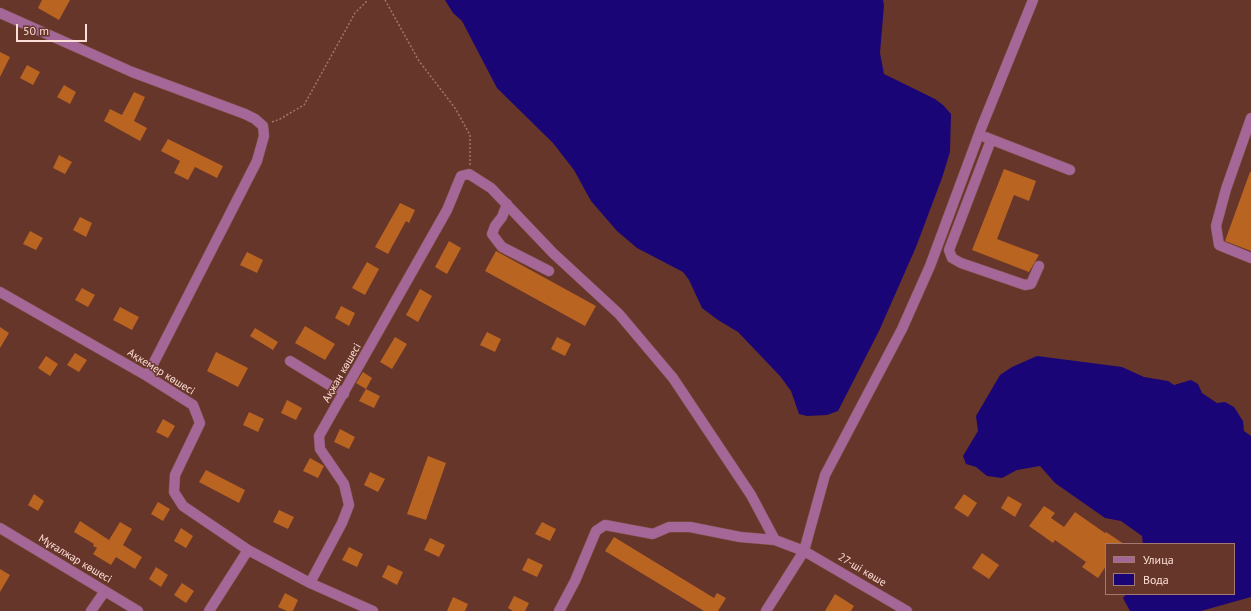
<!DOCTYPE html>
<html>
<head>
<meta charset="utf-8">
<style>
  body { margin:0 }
  #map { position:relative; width:1251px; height:611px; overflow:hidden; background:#67362b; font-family:"PT Sans",sans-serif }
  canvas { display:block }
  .legend { position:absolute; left:1105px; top:543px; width:130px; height:52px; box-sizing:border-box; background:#67362b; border:1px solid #a3796f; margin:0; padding:5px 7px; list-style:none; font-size:12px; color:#fdded6 }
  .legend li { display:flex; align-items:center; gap:8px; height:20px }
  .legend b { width:20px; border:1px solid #a3796f }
  .scale { position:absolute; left:16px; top:24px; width:71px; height:18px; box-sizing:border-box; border:2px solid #fdded6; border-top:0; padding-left:5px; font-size:12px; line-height:14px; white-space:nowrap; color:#fdded6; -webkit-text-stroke:3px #67362b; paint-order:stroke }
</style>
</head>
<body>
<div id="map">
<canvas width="1251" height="611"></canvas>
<ul class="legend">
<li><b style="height:5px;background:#a46798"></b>Улица</li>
<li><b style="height:11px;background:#1a0576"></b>Вода</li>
</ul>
<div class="scale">50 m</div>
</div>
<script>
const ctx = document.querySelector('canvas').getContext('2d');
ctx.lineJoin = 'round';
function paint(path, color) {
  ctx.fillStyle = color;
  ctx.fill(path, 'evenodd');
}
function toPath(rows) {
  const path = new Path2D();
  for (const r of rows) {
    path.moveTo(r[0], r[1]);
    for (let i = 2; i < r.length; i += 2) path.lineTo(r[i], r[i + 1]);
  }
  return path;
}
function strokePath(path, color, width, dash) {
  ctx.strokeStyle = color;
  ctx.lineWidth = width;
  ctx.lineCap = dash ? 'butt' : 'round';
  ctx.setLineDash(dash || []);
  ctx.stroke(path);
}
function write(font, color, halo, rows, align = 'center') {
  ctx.font = font + ' "PT Sans",sans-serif';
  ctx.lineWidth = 3;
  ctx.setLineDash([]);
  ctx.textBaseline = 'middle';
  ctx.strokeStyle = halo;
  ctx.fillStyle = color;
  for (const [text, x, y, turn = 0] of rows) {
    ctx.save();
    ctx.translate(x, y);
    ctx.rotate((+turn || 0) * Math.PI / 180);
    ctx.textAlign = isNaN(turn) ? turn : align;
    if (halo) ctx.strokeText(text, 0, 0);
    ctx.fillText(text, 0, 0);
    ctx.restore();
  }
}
paint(toPath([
  [445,0,883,0,884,5,880,53,884,74,935,99,943,105,951,114,950,152,942,178,916,247,879,331,838,411,827,415,807,416,799,414,791,391,780,376,738,332,718,320,702,308,689,280,683,272,637,248,617,231,591,201,574,170,553,143,497,88,462,21,453,13],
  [1037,356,1122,367,1144,377,1168,381,1174,385,1191,380,1198,384,1202,393,1217,403,1225,402,1234,407,1243,421,1244,431,1251,436,1251,597,1201,611,1130,611,1123,598,1126,594,1234,594,1234,544,1143,544,1142,536,1121,521,1105,518,1055,483,1040,466,1017,470,1002,478,987,476,976,467,966,464,963,456,978,431,976,416,1000,375,1012,367]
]), '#1a0576');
paint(toPath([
  [42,0,70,0,59,20,38,8],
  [0,52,10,57,0,77],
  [27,65,40,72,33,85,20,78],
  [64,85,76,92,70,104,57,97],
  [134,92,145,97,134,121,147,128,140,141,104,121,110,109,122,115],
  [168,139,223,166,217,178,195,167,188,180,174,173,180,161,161,151],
  [59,155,72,162,65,174,53,168],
  [1004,169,1036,181,1029,201,1014,195,997,239,1039,255,1029,272,972,250],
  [1250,172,1251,172,1251,251,1225,241],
  [400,203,415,210,409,223,406,221,388,254,375,247],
  [80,217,92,223,86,237,73,230],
  [30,231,43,238,36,250,23,244],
  [449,241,461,248,447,274,435,267],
  [496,251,596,306,585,326,485,271],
  [247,252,263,260,257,273,240,265],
  [367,262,379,269,365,295,352,288],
  [82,288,95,295,88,307,75,300],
  [420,289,432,296,418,322,406,315],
  [341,306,355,313,349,326,335,318],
  [120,307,139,317,132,330,113,320],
  [305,326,335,344,325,360,295,343],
  [0,327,9,333,0,348],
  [255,328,278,342,273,350,250,336],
  [487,332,501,339,495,352,480,345],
  [395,337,407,344,392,369,380,362],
  [557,337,571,344,565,356,551,349],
  [216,352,248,368,238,387,207,371],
  [75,353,87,360,79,372,67,365],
  [46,356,58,364,50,376,38,368],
  [363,372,372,378,366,389,356,383],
  [366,389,380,396,374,408,359,401],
  [287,400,302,408,296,420,281,413],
  [249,412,264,419,258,432,243,425],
  [163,419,175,426,168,438,156,432],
  [340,429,355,437,349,449,334,442],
  [428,456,446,463,426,520,407,514],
  [310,458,324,466,318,478,303,471],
  [206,470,245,490,239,503,199,482],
  [370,472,385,479,378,492,364,485],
  [34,494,44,501,38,511,28,505],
  [964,494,977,503,968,517,954,508],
  [1008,496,1022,504,1015,517,1001,508],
  [158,502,170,509,163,521,151,514],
  [1044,506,1055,513,1051,518,1064,527,1075,512,1105,533,1106,532,1124,544,1106,544,1106,566,1098,578,1082,567,1086,562,1055,540,1053,543,1029,526],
  [279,510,294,517,288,529,273,522],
  [80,521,109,540,120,522,132,529,123,545,142,557,135,569,116,557,111,565,93,554,97,548,93,546,94,544,74,532],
  [542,522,556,529,550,541,535,534],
  [181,528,193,536,186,548,174,541],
  [614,537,714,598,717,593,726,598,718,611,704,611,605,551],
  [430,538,445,545,439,557,424,550],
  [349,547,363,554,357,567,342,560],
  [982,553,999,565,989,579,972,568],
  [528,558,543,565,537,577,522,570],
  [388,565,403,572,397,585,382,577],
  [156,567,168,575,161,587,149,579],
  [0,569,10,575,0,592],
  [182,583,194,591,186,603,174,595],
  [285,593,298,600,293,611,287,611,278,607],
  [835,594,854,606,851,611,825,611],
  [514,596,529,603,525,611,513,611,508,608],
  [453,597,468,604,465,611,447,611]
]), '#b96421');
const minor = toPath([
  [0,13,132,72,245,114,255,119,263,126,264,136,257,161,147,376],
  [1251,118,1226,189,1216,226,1219,245,1251,258],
  [985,137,1070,170],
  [991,140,949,250,952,258,961,263,1025,285,1031,284,1039,266],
  [507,204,502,217,495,226,492,234,495,238,502,247,549,271],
  [0,292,147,376,193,405,200,423,175,475,174,492,183,506,248,550,310,583,373,611],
  [290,361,344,394],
  [0,528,138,611],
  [310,583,342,523,349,505,344,484,320,449,319,436,447,210,461,176,469,174,491,188,553,253,619,314,673,378,751,495,775,540,804,551,907,611],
  [91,611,105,591],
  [209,611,248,550],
  [559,611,575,581,596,531,605,525,653,534,669,527,690,527,740,537,775,540],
  [766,611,804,551,825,475,902,329,930,266,982,126,1033,0]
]);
strokePath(minor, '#82544a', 11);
strokePath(toPath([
  [385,0,419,61,455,108,470,135,470,165],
  [272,122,280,119,304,105,355,13,368,0]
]), '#a0766c', 1.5, [2, 2]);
strokePath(minor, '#a46798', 10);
write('11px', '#fdded6', '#67362b', [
  ["Ақкемер көшесі",161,372,32],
  ["Ақжан көшесі",342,373,-60],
  ["Мұғалжар көшесі",75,559,31],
  ["27-ші көше",862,570,31]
]);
</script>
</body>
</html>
